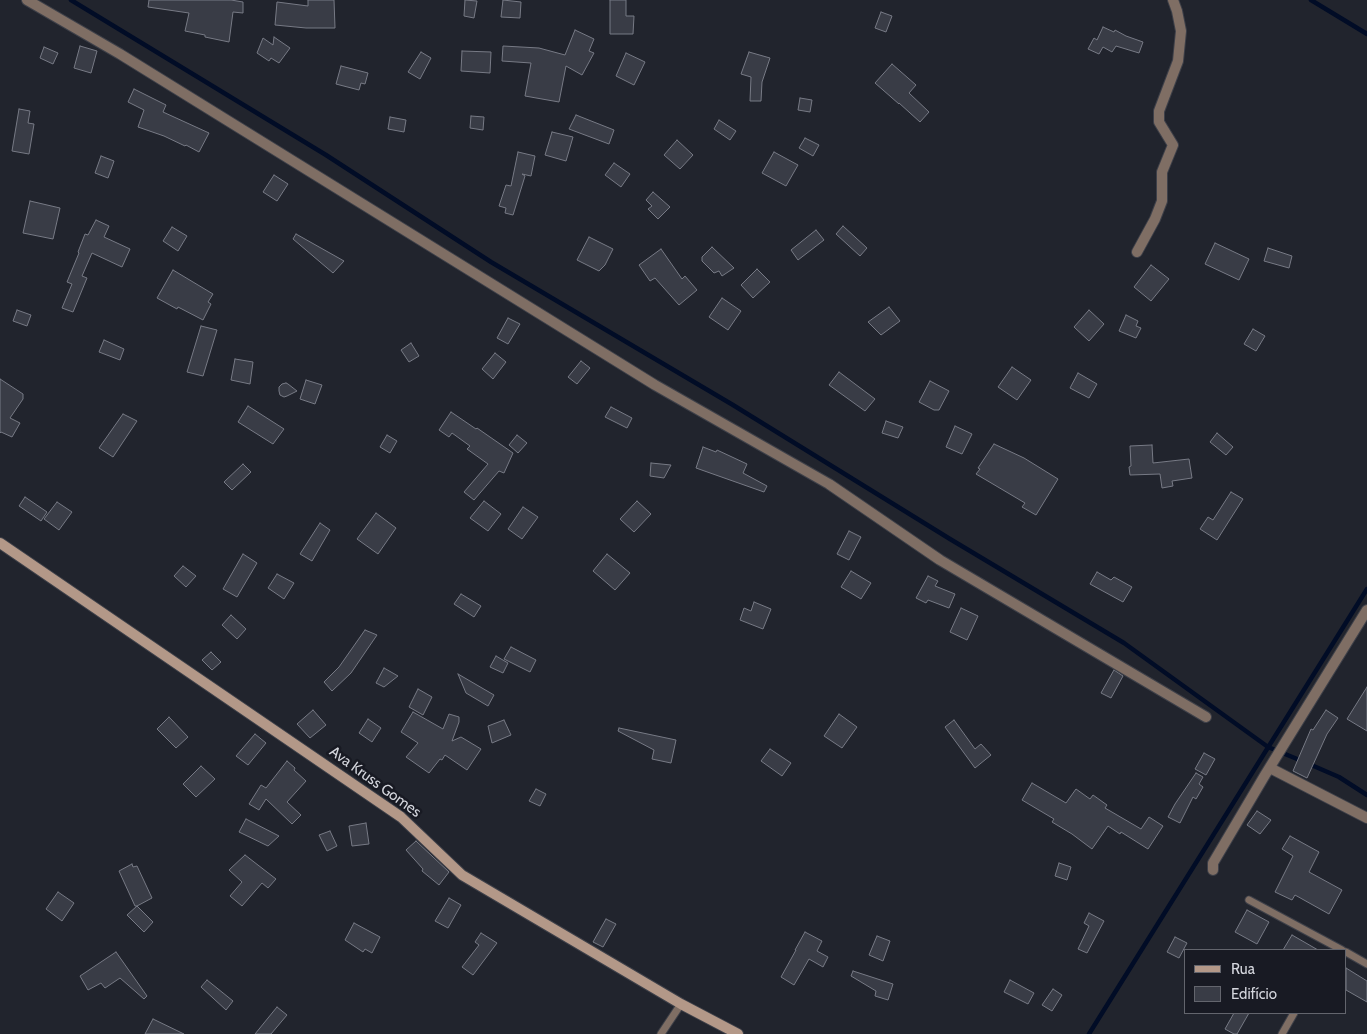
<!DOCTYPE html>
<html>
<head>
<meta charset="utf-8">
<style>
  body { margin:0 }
  #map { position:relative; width:1367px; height:1034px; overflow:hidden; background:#21242d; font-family:Cabin,sans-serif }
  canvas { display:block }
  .legend { position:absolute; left:1184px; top:949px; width:162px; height:65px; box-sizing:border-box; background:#181a23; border:1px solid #63656d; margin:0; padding:6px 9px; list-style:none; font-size:15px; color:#d4d6dd }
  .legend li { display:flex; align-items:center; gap:10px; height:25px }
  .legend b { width:25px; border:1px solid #63656d }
</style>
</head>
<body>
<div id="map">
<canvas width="1367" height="1034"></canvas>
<ul class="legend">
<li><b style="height:6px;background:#b39888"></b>Rua</li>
<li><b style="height:14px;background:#393c46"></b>Edifício</li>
</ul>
</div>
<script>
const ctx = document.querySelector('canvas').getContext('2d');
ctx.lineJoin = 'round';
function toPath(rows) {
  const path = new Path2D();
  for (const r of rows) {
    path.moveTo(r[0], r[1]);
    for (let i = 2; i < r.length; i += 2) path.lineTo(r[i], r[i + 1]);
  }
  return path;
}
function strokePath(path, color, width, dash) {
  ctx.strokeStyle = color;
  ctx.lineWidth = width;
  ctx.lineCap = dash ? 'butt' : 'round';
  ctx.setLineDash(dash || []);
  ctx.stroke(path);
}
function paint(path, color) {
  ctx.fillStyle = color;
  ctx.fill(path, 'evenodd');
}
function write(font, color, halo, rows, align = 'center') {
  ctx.font = font + ' Cabin,sans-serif';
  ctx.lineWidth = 5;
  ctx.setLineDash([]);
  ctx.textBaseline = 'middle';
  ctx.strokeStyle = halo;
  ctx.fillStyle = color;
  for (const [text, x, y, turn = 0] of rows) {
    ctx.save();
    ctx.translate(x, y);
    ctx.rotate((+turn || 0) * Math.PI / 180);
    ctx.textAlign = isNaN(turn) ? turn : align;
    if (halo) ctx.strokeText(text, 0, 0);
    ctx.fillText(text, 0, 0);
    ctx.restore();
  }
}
strokePath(toPath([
  [71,0,326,155,491,262,733,405,950,539,1124,643,1268,747,1302,761],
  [1311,0,1367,34],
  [1309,764,1339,777,1367,795],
  [1089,1034,1367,589]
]), '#010c26', 4.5);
const building = toPath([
  [149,0,231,0,243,2,243,13,233,12,229,42,205,37,205,35,185,31,189,13,148,7,149,0],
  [308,0,334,0,335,28,306,28,275,25,277,2,308,6,308,0],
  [465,0,477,1,474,18,464,16,465,0],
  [503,0,521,2,520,18,501,17,503,0],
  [610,0,626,0,626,16,634,16,633,34,610,34,610,0],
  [881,12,892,16,886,32,875,28,881,12],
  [1103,27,1114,32,1115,30,1126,36,1143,42,1139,53,1116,46,1112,52,1103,47,1099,54,1088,49,1094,38,1097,40,1103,27],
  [575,30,594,39,589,51,594,53,582,75,566,66,559,102,525,96,531,63,502,61,503,46,539,48,565,55,575,30],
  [274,37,290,48,279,63,271,58,269,61,257,53,263,38,273,45,274,37],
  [80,46,97,51,91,73,74,68,80,46],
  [44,47,58,53,53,64,40,58,44,47],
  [462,51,491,52,490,73,461,71,462,51],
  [421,52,431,58,420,79,408,72,421,52],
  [749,52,770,58,762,82,761,101,750,101,751,77,741,74,749,52],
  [626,53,645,62,634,85,616,76,626,53],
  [892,64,916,85,909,93,929,112,920,122,899,103,899,104,875,83,892,64],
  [341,66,368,73,365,84,361,83,359,90,336,84,341,66],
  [134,89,166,105,163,112,209,133,199,152,186,145,185,146,164,136,138,127,144,110,128,102,134,89],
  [800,98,812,100,810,112,798,110,800,98],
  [19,109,30,111,28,123,34,124,29,154,12,151,19,109],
  [576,115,614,130,609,144,569,129,576,115],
  [471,116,484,117,483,130,470,128,471,116],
  [390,117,406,120,404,132,388,129,390,117],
  [719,120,736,131,730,140,714,129,719,120],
  [552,132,573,137,566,161,545,155,552,132],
  [805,138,819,145,813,156,799,148,805,138],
  [677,140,693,155,680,169,664,155,677,140],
  [518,152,535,156,531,176,522,174,525,176,513,215,505,213,506,208,499,206,506,185,511,186,518,152],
  [774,152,798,165,786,186,762,173,774,152],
  [101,156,114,161,108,178,95,173,101,156],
  [614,163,630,174,621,187,605,175,614,163],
  [274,175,288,184,277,201,263,192,274,175],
  [653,192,670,207,658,219,648,209,652,206,646,200,653,192],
  [30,201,60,208,53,239,23,233,30,201],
  [96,220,109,226,104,237,130,249,122,267,92,253,82,276,87,278,73,312,62,308,72,284,67,282,79,253,78,252,85,234,88,235,96,220],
  [843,226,867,248,860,256,836,234,843,226],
  [172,227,187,236,178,251,163,241,172,227],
  [816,230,824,240,798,260,791,250,816,230],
  [296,234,344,261,333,273,293,239,296,234],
  [589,237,613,249,605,265,599,271,577,260,589,237],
  [1215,243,1249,259,1239,280,1205,264,1215,243],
  [712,247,734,268,722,276,719,271,714,273,702,261,702,257,712,247],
  [1268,248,1292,256,1289,268,1264,261,1268,248],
  [661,249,682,279,685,276,697,290,679,305,655,278,650,281,639,265,661,249],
  [1151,265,1169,279,1151,301,1134,287,1151,265],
  [757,269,770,282,753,298,741,285,757,269],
  [173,270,213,294,208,302,211,304,203,320,178,307,177,309,157,298,173,270],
  [722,298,741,311,728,330,709,317,722,298],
  [889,307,900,321,881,335,868,322,889,307],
  [17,310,31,315,27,326,13,321,17,310],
  [1089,310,1104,324,1089,341,1074,327,1089,310],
  [1126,315,1138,321,1136,326,1141,328,1136,338,1119,331,1126,315],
  [508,318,520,324,508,344,497,338,508,318],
  [201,326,217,330,203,376,187,372,201,326],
  [1253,329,1265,336,1256,351,1244,344,1253,329],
  [104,340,124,349,120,360,99,352,104,340],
  [411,343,419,356,409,362,401,350,411,343],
  [495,353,506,362,493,379,482,369,495,353],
  [235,359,253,362,250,384,231,380,235,359],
  [581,361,590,368,577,384,568,377,581,361],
  [1012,367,1031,380,1017,400,998,387,1012,367],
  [839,372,875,399,865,411,829,385,839,372],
  [1078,373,1097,384,1089,398,1070,388,1078,373],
  [0,379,23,394,23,399,10,418,20,423,12,437,1,432,0,433,0,379],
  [306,380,322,385,315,404,300,399,306,380],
  [930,381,949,391,939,410,934,410,919,402,930,381],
  [286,383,288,384,297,391,287,396,284,397,280,395,279,391,279,387,282,384,286,383],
  [248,406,284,429,273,444,238,422,248,406],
  [611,407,632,418,627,428,605,417,611,407],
  [451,412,476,429,477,428,513,453,504,473,499,471,474,500,464,492,488,464,467,449,470,446,452,433,449,437,439,430,451,412],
  [123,414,137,421,113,457,99,448,123,414],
  [886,421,903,427,898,438,882,433,886,421],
  [955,426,972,434,962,454,946,447,955,426],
  [1217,433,1233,447,1226,455,1210,442,1217,433],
  [387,435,397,441,390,453,380,447,387,435],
  [517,435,527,443,518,453,509,445,517,435],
  [994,444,1024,458,1058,479,1036,515,1022,507,1025,503,976,474,980,469,978,468,994,444],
  [1152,445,1153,463,1189,459,1192,478,1172,481,1173,486,1162,488,1160,474,1130,475,1129,467,1131,466,1130,446,1152,445],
  [703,447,716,452,717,450,747,464,743,473,767,486,764,492,696,468,703,447],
  [651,463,671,465,664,478,650,476,651,463],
  [243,464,251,472,232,490,224,482,243,464],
  [1231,492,1243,499,1217,540,1200,529,1208,517,1213,520,1231,492],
  [25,497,47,512,41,521,19,506,25,497],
  [484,501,501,514,488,531,470,518,484,501],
  [637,501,651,514,634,532,620,519,637,501],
  [57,502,72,512,59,530,44,519,57,502],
  [523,507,538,517,522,539,508,529,523,507],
  [376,513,396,528,378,554,357,539,376,513],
  [320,523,330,530,312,561,300,554,320,523],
  [849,531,861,537,849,560,837,554,849,531],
  [243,554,257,563,237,597,223,589,243,554],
  [607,554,630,573,615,590,593,571,607,554],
  [183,566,196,576,186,587,174,576,183,566],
  [851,571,871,583,861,599,841,587,851,571],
  [1097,572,1111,580,1114,577,1132,587,1123,602,1090,584,1097,572],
  [277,574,294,583,284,599,268,588,277,574],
  [928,576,938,581,935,586,955,594,949,608,928,600,926,603,916,598,928,576],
  [461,594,481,606,474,617,454,604,461,594],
  [754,602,771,609,763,629,740,620,744,608,751,611,754,602],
  [961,608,978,616,967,640,950,632,961,608],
  [231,615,246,629,237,639,222,625,231,615],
  [365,630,377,635,351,673,332,691,324,682,339,667,365,630],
  [511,647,536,660,530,672,504,659,511,647],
  [211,652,221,662,212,670,202,660,211,652],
  [496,656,508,663,503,673,490,667,496,656],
  [384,668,398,676,384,687,376,683,384,668],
  [1114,670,1123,676,1111,698,1101,693,1114,670],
  [458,674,494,695,488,706,466,693,458,674],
  [1367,687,1367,731,1347,719,1367,687],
  [418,689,432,697,423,715,409,707,418,689],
  [313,710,326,725,310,738,297,724,313,710],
  [1326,710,1338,718,1327,734,1307,778,1293,771,1311,729,1313,730,1326,710],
  [413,712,443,729,449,714,459,717,459,722,452,741,461,737,481,749,467,770,445,755,442,760,440,759,429,773,406,757,418,743,401,732,413,712],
  [839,714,857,727,842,748,824,736,839,714],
  [169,717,188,737,176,748,157,729,169,717],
  [368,719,381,728,372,742,359,733,368,719],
  [504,720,511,735,492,743,488,726,504,720],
  [954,720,975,749,981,744,991,755,975,768,945,727,954,720],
  [619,728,676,740,671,763,652,759,654,750,618,731,619,728],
  [255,734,266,743,248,765,236,756,255,734],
  [770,749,791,763,782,776,761,761,770,749],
  [1204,753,1215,759,1206,775,1195,769,1204,753],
  [287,761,295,768,294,770,306,781,287,802,301,815,292,824,266,799,259,810,249,804,261,785,266,788,287,761],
  [201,766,215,779,196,797,183,784,201,766],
  [1196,773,1203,777,1199,784,1203,787,1196,799,1193,797,1180,823,1168,817,1175,804,1196,773],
  [1032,783,1066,803,1076,789,1090,799,1093,795,1107,805,1105,808,1141,829,1149,817,1163,826,1148,849,1121,832,1120,834,1108,826,1092,849,1072,834,1052,822,1054,819,1022,800,1032,783],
  [536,789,546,794,540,806,529,801,536,789],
  [1257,811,1271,820,1260,834,1247,825,1257,811],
  [246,819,279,836,268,846,239,832,246,819],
  [366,823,369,844,352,846,349,826,366,823],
  [330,831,337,846,327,851,319,835,330,831],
  [1290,836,1319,852,1309,872,1342,890,1329,914,1295,895,1292,900,1275,892,1293,856,1282,849,1290,836],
  [416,841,449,872,439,885,422,871,423,869,406,850,416,841],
  [245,855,276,879,268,888,262,883,242,906,230,896,242,882,229,870,245,855],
  [1059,863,1071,867,1067,880,1055,876,1059,863],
  [132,864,133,867,137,866,152,898,137,906,153,922,144,932,127,915,137,906,135,906,119,871,132,864],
  [58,892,74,903,62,921,46,909,58,892],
  [449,898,461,905,448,928,435,921,449,898],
  [1247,910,1269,922,1257,944,1235,932,1247,910],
  [1089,913,1104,921,1087,953,1078,949,1089,926,1084,923,1089,913],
  [606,919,616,924,603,947,593,942,606,919],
  [354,923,380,937,372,953,365,949,363,952,345,940,354,923],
  [805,932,822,941,817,951,828,957,823,967,809,959,794,985,781,977,796,950,795,950,805,932],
  [481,933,497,943,473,975,462,967,479,945,475,942,481,933],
  [1292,935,1318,950,1283,950,1292,935],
  [877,936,890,941,883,961,869,955,877,936],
  [1175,937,1187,943,1179,958,1167,952,1175,937],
  [116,952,147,996,144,999,120,978,105,988,101,983,88,990,80,976,116,952],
  [1346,968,1367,981,1367,1002,1346,990,1346,968],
  [853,971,893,984,888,1000,875,996,876,991,851,976,853,971],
  [207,980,233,1001,226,1010,201,987,207,980],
  [1010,980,1034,993,1028,1004,1004,992,1010,980],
  [1053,989,1062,995,1052,1011,1042,1005,1053,989],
  [277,1007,287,1015,271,1034,255,1034,277,1007],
  [1234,1013,1249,1013,1237,1034,1234,1034,1225,1029,1234,1013],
  [153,1019,184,1034,145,1034,153,1019]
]);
paint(building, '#393c46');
strokePath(building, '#777a85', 1);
const lane = toPath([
  [1249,900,1342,950],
  [1346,952,1367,964],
  [661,1034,681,1004],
  [1282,1034,1294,1013]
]);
const street = toPath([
  [27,0,120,54,655,385,829,484,940,560,1206,717],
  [1137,252,1155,219,1162,201,1162,172,1173,145,1159,122,1159,111,1178,61,1181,31,1177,11,1173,0],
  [1270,768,1367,818],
  [1213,870,1213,863,1265,775,1367,610]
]);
const secondary = toPath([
  [0,543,401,817,462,875,681,1004,738,1034]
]);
strokePath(lane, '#3e4049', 9);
strokePath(street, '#3e4049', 12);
strokePath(secondary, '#3e4049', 12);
strokePath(lane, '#7f6e64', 7);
strokePath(street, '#7f6e64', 10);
strokePath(secondary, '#b39888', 10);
write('15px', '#d4d6dd', '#181a23', [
  ["Ava Kruss Gomes",375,782,36]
]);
</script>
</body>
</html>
